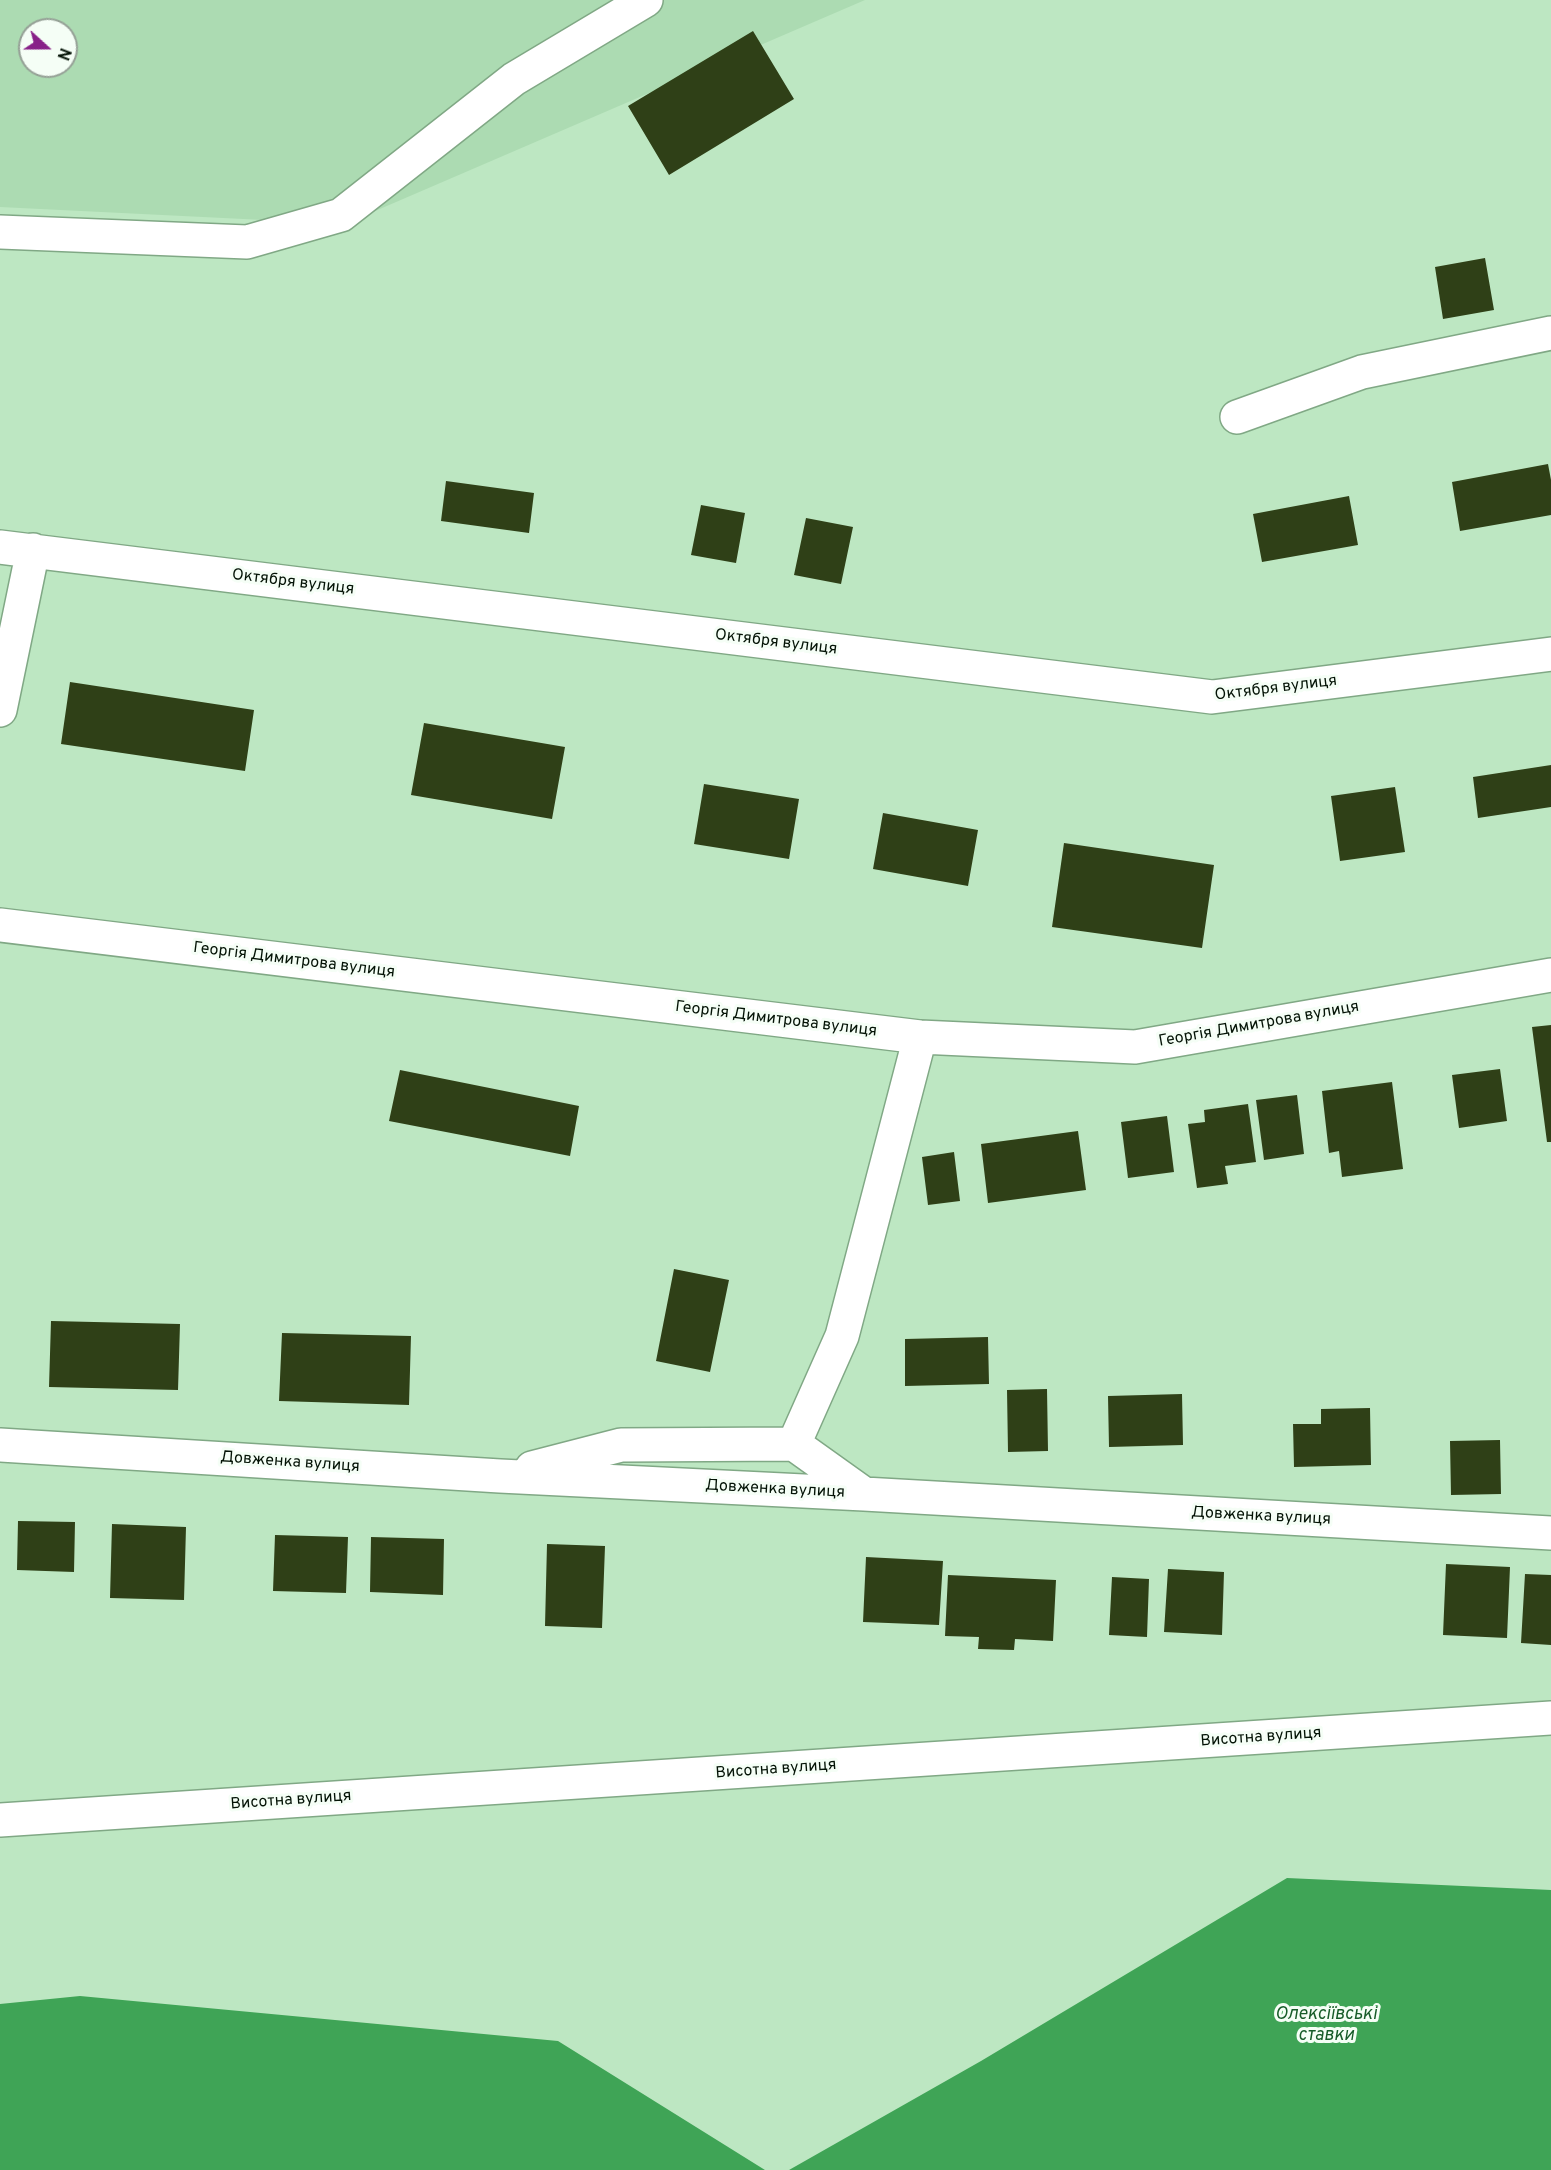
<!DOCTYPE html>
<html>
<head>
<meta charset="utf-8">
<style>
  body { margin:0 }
  #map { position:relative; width:1551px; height:2170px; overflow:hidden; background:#bde7c2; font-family:Overpass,sans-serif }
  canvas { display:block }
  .north { position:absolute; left:18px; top:18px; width:60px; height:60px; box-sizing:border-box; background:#f5fef6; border:2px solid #95a096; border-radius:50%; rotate:111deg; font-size:16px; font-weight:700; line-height:24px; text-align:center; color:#041306 }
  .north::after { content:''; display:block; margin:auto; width:21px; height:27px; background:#882188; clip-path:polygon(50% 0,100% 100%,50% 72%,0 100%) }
</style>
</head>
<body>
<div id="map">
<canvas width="1551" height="2170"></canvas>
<div class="north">N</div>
</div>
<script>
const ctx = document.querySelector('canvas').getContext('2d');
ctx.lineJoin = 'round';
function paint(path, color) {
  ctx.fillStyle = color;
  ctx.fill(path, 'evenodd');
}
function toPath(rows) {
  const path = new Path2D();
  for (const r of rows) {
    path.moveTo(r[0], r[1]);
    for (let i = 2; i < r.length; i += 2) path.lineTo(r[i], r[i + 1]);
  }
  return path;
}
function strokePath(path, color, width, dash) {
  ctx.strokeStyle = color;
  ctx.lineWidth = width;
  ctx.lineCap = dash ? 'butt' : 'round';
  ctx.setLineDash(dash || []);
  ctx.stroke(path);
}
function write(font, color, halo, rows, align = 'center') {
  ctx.font = font + ' Overpass,sans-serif';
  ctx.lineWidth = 6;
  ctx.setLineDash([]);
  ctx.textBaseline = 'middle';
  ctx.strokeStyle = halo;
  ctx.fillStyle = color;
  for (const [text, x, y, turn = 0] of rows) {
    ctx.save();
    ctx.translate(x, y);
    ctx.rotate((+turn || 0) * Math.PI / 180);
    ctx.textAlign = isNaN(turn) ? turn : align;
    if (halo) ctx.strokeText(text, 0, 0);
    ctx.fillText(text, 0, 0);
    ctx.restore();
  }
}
paint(toPath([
  [0,0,865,0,345,224,0,207],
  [30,30,66,30,66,66,30,66]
]), '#acdbb2');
paint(toPath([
  [1287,1878,1551,1890,1551,2170,789,2170,981,2061],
  [80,1996,558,2041,765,2170,0,2170,0,2004]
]), '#3fa456');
paint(toPath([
  [753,31,794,99,669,175,628,106],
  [1485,258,1494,310,1443,319,1435,267],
  [1548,464,1551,480,1551,515,1460,531,1452,482],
  [446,481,534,493,529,533,441,521],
  [1349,496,1358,545,1262,562,1253,514],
  [701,505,745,513,736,563,691,555],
  [806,518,853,527,841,584,794,575],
  [70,682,254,710,245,771,61,744],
  [424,723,565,747,552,819,411,795],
  [1551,765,1551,807,1478,818,1473,777],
  [704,784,799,799,789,859,694,844],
  [1395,787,1405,852,1340,861,1331,796],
  [883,813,978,830,968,886,873,869],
  [1064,843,1214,865,1202,948,1052,927],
  [1551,1025,1551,1142,1547,1142,1532,1027],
  [1500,1069,1507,1121,1459,1128,1452,1075],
  [400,1070,579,1106,570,1156,389,1121],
  [1392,1082,1403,1169,1342,1177,1339,1151,1329,1153,1322,1091],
  [1297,1095,1304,1154,1264,1160,1256,1100],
  [1248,1104,1256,1162,1225,1166,1228,1184,1197,1188,1188,1124,1205,1122,1204,1110],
  [1167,1116,1174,1172,1128,1178,1121,1122],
  [1078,1131,1086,1190,988,1203,981,1144],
  [954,1152,960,1201,928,1205,922,1157],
  [674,1269,729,1280,710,1372,656,1361],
  [51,1321,180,1324,178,1390,49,1387],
  [282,1333,411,1336,409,1405,279,1401],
  [988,1337,989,1384,905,1386,905,1339],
  [1047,1389,1048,1451,1008,1452,1007,1390],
  [1182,1394,1183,1445,1109,1447,1108,1396],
  [1370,1408,1371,1465,1294,1467,1293,1424,1321,1424,1321,1409],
  [1500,1440,1501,1494,1451,1495,1450,1441],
  [18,1521,75,1522,74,1572,17,1570],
  [112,1524,186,1527,184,1600,110,1598],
  [275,1535,348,1537,346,1593,273,1591],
  [371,1537,444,1539,443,1595,370,1592],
  [547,1544,605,1546,602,1628,545,1626],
  [866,1557,943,1561,939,1625,863,1622],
  [1446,1564,1510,1567,1507,1638,1443,1635],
  [1168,1569,1224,1572,1222,1635,1164,1632],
  [1525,1574,1551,1575,1551,1645,1521,1643],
  [948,1575,1056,1580,1053,1641,1015,1639,1014,1650,978,1649,979,1637,945,1636],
  [1112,1577,1149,1579,1147,1637,1109,1635]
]), '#2f4017');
const minor = toPath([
  [0,232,247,242,341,215,514,79,646,0],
  [1237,417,1362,372,1551,333],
  [0,547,1212,697,1551,654],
  [0,710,33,550],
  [0,925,920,1037,1135,1047,1551,975],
  [0,1445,500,1476,864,1494,1551,1533],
  [532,1468,621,1445,794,1444],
  [864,1494,794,1444,842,1336,920,1037],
  [0,1820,1551,1718]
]);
strokePath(minor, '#80a885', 36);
strokePath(minor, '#fff', 33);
write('16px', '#041306', '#f5fef6', [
  ["Октября вулиця",293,583,7],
  ["Октября вулиця",776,643,7],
  ["Октября вулиця",1276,689,-7],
  ["Георгія Димитрова вулиця",294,961,7],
  ["Георгія Димитрова вулиця",776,1020,7],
  ["Георгія Димитрова вулиця",1259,1025,-10],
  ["Довженка вулиця",290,1463,4],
  ["Довженка вулиця",775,1490,3],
  ["Довженка вулиця",1261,1517,3],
  ["Висотна вулиця",1261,1738,-4],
  ["Висотна вулиця",776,1770,-4],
  ["Висотна вулиця",291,1801,-4]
]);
write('italic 18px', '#175c29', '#f5fef6', [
  ["Олексіївські",1326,2015],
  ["ставки",1326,2036]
]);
</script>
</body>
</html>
